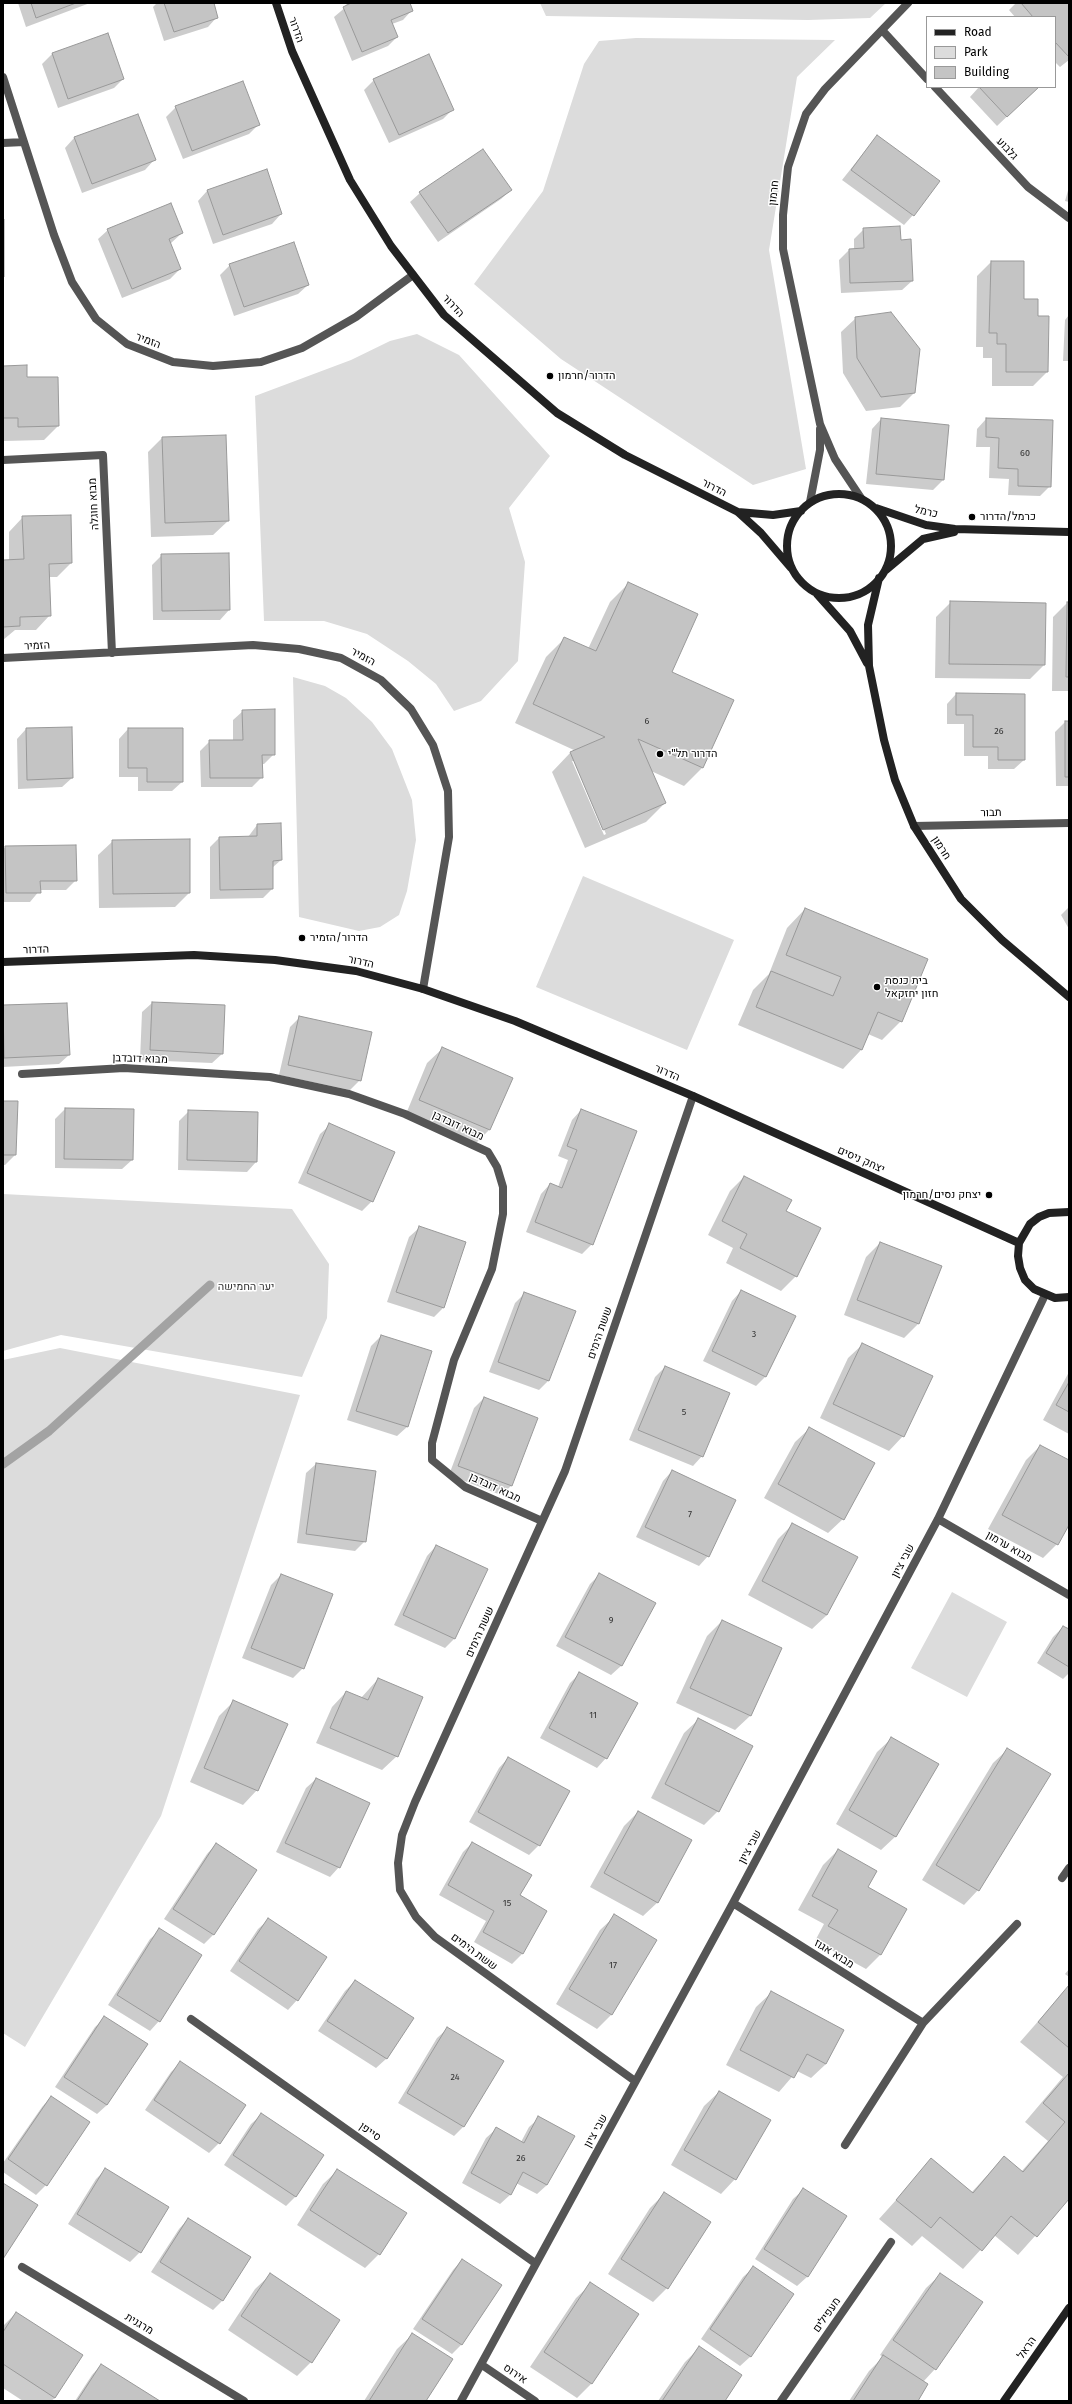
<!DOCTYPE html>
<html>
<head>
<meta charset="utf-8">
<style>
  body { margin:0 }
  #map { position:relative; width:1072px; height:2404px; overflow:hidden; background:#fff; font-family:"Fira Sans",sans-serif }
  canvas { display:block }
  .frame { position:absolute; inset:0; border:4px solid #000; pointer-events:none }
  .legend { position:absolute; left:926px; top:16px; width:130px; height:72px; box-sizing:border-box; background:#fff; border:1px solid #999; margin:0; padding:5px 7px; list-style:none; font-size:12px; color:#000 }
  .legend li { display:flex; align-items:center; gap:8px; height:20px }
  .legend b { width:20px; border:1px solid #999 }
</style>
</head>
<body>
<div id="map">
<canvas width="1072" height="2404"></canvas>
<div class="frame"></div>
<ul class="legend">
<li><b style="height:5px;background:#222"></b>Road</li>
<li><b style="height:11px;background:#dcdcdc"></b>Park</li>
<li><b style="height:11px;background:#c4c4c4"></b>Building</li>
</ul>
</div>
<script>
const ctx = document.querySelector('canvas').getContext('2d');
ctx.lineJoin = 'round';
function paint(path, color) {
  ctx.fillStyle = color;
  ctx.fill(path, 'evenodd');
}
function toPath(rows) {
  const path = new Path2D();
  for (const r of rows) {
    if (r.length === 3) {
      path.moveTo(r[0] + r[2], r[1]);
      path.arc(r[0], r[1], r[2], 0, 2 * Math.PI);
      continue;
    }
    path.moveTo(r[0], r[1]);
    for (let i = 2; i < r.length; i += 2) path.lineTo(r[i], r[i + 1]);
  }
  return path;
}
function strokePath(path, color, width, dash) {
  ctx.strokeStyle = color;
  ctx.lineWidth = width;
  ctx.lineCap = dash ? 'butt' : 'round';
  ctx.setLineDash(dash || []);
  ctx.stroke(path);
}
function write(font, color, halo, rows, align = 'center') {
  ctx.font = font + ' "Fira Sans",Heebo,sans-serif';
  ctx.lineWidth = 3;
  ctx.setLineDash([]);
  ctx.textBaseline = 'middle';
  ctx.strokeStyle = halo;
  ctx.fillStyle = color;
  for (const [text, x, y, turn = 0] of rows) {
    ctx.save();
    ctx.translate(x, y);
    ctx.rotate((+turn || 0) * Math.PI / 180);
    ctx.textAlign = isNaN(turn) ? turn : align;
    if (halo) ctx.strokeText(text, 0, 0);
    ctx.fillText(text, 0, 0);
    ctx.restore();
  }
}
paint(toPath([
  [540,3,886,3,870,18,808,20,546,16],
  [636,38,835,40,797,77,769,250,806,469,753,485,561,359,474,284,543,191,584,64,599,41],
  [417,334,459,355,550,456,509,508,525,562,518,661,481,701,454,711,436,684,408,661,367,634,324,621,264,621,255,396,351,360,390,341],
  [293,677,325,686,346,698,372,722,392,749,412,800,416,840,407,891,399,915,380,927,359,931,299,917],
  [583,876,734,940,687,1050,536,987],
  [3,1194,292,1209,329,1264,327,1318,302,1377,61,1335,3,1351],
  [60,1348,300,1395,161,1816,25,2047,3,2033,3,1360],
  [952,1592,1007,1622,967,1697,911,1668]
]), '#dcdcdc');
paint(toPath([
  [18,3,90,3,26,27],
  [157,3,213,3,217,17,208,27,164,41,153,7],
  [346,3,409,3,412,10,403,20,392,24,397,37,388,46,352,61,334,17,347,6],
  [1016,3,1069,3,1069,60,1060,67,1055,62,1055,17,1015,17,1009,10],
  [108,34,123,79,114,88,58,108,42,64,52,54],
  [374,80,453,109,443,119,389,143,364,90],
  [979,87,1038,87,997,126,970,97],
  [176,107,259,124,249,134,183,159,166,117],
  [137,115,154,160,145,170,82,193,65,148,74,138],
  [877,136,913,215,904,225,842,180],
  [1069,187,1069,202,1065,201],
  [511,190,501,199,438,242,410,202,420,193],
  [207,191,281,214,272,224,213,244,198,201],
  [864,229,900,241,912,281,902,290,841,293,839,260,849,250,854,250,854,239],
  [108,230,182,233,170,244,180,269,170,279,122,298,98,239],
  [991,262,1037,317,1047,372,1033,386,992,386,992,358,983,358,983,347,976,347,977,276],
  [230,265,308,285,298,294,234,316,220,275],
  [1069,315,1069,361,1063,361,1065,320],
  [856,318,914,393,900,407,866,411,843,373,841,332],
  [3,367,26,378,58,426,44,440,4,441],
  [881,419,943,480,933,490,866,484,872,429],
  [986,419,1050,486,1040,496,1008,495,1009,479,989,478,990,447,976,447,977,429],
  [162,438,228,521,213,535,151,537,148,452],
  [23,517,71,563,57,577,49,577,50,615,36,630,15,630,3,640,3,561,9,560,9,532],
  [162,555,229,610,220,620,153,620,152,565],
  [629,583,671,672,702,768,684,786,651,771,665,803,646,822,585,848,552,772,570,753,576,751,515,723,546,657,565,638,588,649,610,602],
  [572,761,574,761,606,834,604,835],
  [951,602,1044,665,1030,679,935,678,936,617],
  [1067,603,1069,603,1069,691,1052,691,1053,617],
  [956,694,1024,760,1014,769,988,769,988,756,964,756,964,724,947,724,947,704],
  [243,711,274,754,264,764,261,764,262,777,252,787,201,787,200,751,210,741,233,741,233,720],
  [1065,722,1069,722,1069,786,1056,786,1055,732],
  [26,729,72,778,62,787,18,789,17,739],
  [128,729,182,782,172,791,138,791,138,777,119,777,119,739],
  [257,825,281,860,272,868,272,889,263,898,210,899,210,847,219,838,248,837],
  [113,841,189,893,175,907,99,908,98,855],
  [6,847,76,880,66,890,40,890,30,902,3,902,3,849],
  [1069,907,1069,929,1061,915],
  [805,909,901,1021,882,1040,868,1034,861,1050,843,1069,738,1025,753,990,769,974,787,928],
  [152,1003,222,1054,212,1063,140,1060,142,1012],
  [66,1004,69,1055,59,1064,3,1067,3,1006],
  [300,1017,360,1080,350,1090,279,1075,290,1027],
  [442,1049,512,1078,489,1130,475,1144,406,1114,427,1063],
  [3,1102,15,1155,5,1165,3,1165],
  [65,1109,132,1160,122,1169,55,1168,55,1119],
  [581,1110,592,1244,582,1254,526,1232,541,1194,550,1184,558,1187,568,1160,558,1156,572,1120],
  [189,1111,257,1113,256,1162,247,1172,178,1170,179,1121],
  [330,1125,372,1201,362,1211,298,1183,320,1134],
  [744,1177,785,1211,796,1276,781,1291,726,1263,733,1248,708,1235,730,1191],
  [419,1228,465,1243,443,1308,434,1317,387,1302,409,1237],
  [880,1243,941,1267,918,1324,904,1338,844,1315,866,1257],
  [741,1291,765,1377,756,1386,703,1361,732,1301],
  [525,1293,574,1311,548,1381,539,1390,489,1372,515,1303],
  [381,1336,431,1352,407,1427,397,1436,347,1420,371,1346],
  [863,1344,903,1436,889,1451,820,1418,848,1358],
  [665,1367,702,1456,693,1466,629,1440,655,1377],
  [1069,1372,1069,1434,1043,1420],
  [484,1398,537,1418,511,1486,501,1495,449,1475,474,1408],
  [810,1428,843,1519,828,1533,764,1498,795,1442],
  [1040,1446,1069,1461,1069,1523,1057,1544,1043,1558,988,1529,1026,1460],
  [316,1464,365,1541,355,1551,297,1543,306,1473],
  [672,1471,708,1556,699,1566,636,1537,663,1481],
  [793,1524,827,1615,812,1629,748,1595,778,1539],
  [436,1546,454,1639,445,1648,394,1625,427,1556],
  [600,1574,654,1603,621,1666,611,1675,556,1646,590,1584],
  [281,1575,303,1668,293,1678,242,1658,271,1585],
  [722,1621,781,1648,750,1716,735,1730,676,1703,707,1636],
  [1063,1627,1069,1630,1069,1673,1063,1679,1037,1663,1053,1637],
  [580,1673,606,1758,597,1768,540,1738,570,1683],
  [378,1679,397,1756,382,1770,316,1743,332,1707,346,1692,361,1698],
  [234,1701,257,1790,243,1805,190,1782,219,1716],
  [699,1719,718,1811,704,1825,651,1798,684,1733],
  [892,1738,896,1836,881,1850,836,1824,877,1752],
  [1008,1749,978,1890,964,1905,922,1880,993,1763],
  [508,1758,539,1845,529,1855,469,1822,499,1768],
  [316,1779,339,1867,330,1877,276,1852,306,1788],
  [638,1812,658,1902,643,1916,590,1887,624,1826],
  [472,1843,518,1895,546,1911,522,1954,512,1964,474,1942,486,1921,439,1895,463,1852],
  [216,1844,256,1870,213,1935,204,1944,164,1919,207,1854],
  [838,1850,867,1887,906,1909,880,1955,866,1969,815,1941,824,1924,798,1910,823,1865],
  [615,1916,656,1941,611,2015,597,2029,556,2004,600,1930],
  [268,1920,297,2000,288,2010,230,1971,258,1929],
  [160,1930,159,2021,150,2031,108,2005,150,1939],
  [1069,1969,1069,1977,1065,1974],
  [355,1981,412,2019,386,2059,376,2068,318,2031,345,1991],
  [1069,1986,1069,2198,1018,2255,994,2235,963,2269,922,2236,912,2246,879,2219,932,2160,971,2193,1004,2157,1021,2172,1048,2141,1025,2122,1063,2077,1020,2042],
  [771,1993,826,2064,811,2078,797,2071,779,2092,726,2065,756,2007],
  [105,2018,146,2045,107,2105,97,2114,55,2087,95,2027],
  [447,2029,502,2062,463,2127,454,2136,398,2103,437,2038],
  [181,2062,219,2143,209,2153,145,2110,171,2072],
  [719,2092,735,2179,721,2194,671,2165,704,2106],
  [51,2097,46,2185,36,2195,3,2172,3,2163,42,2107],
  [261,2115,296,2196,286,2206,224,2165,251,2124],
  [539,2118,547,2185,537,2194,516,2183,510,2195,500,2204,462,2183,486,2138,496,2129,521,2142,529,2127],
  [105,2170,140,2252,130,2262,68,2224,96,2179],
  [338,2170,379,2254,365,2268,297,2225,323,2184],
  [803,2190,845,2217,807,2277,797,2286,755,2259,793,2199],
  [664,2194,667,2288,653,2302,608,2274,650,2208],
  [188,2219,249,2258,222,2301,213,2310,151,2272,179,2229],
  [462,2260,501,2286,461,2345,452,2354,413,2329,453,2270],
  [753,2268,792,2295,750,2357,740,2366,701,2339,743,2277],
  [941,2274,935,2369,923,2382,916,2401,849,2401,869,2371,883,2357,880,2355,926,2288],
  [270,2275,311,2362,297,2376,228,2330,255,2289],
  [591,2284,591,2384,577,2398,530,2367,576,2298],
  [16,2313,55,2398,51,2401,23,2401,3,2388,3,2326],
  [412,2335,425,2401,364,2401,397,2349],
  [699,2348,723,2401,658,2401,685,2362],
  [101,2365,159,2401,75,2401,92,2375]
]), '#0003');
strokePath(toPath([
  [3,1464,49,1431,210,1285]
]), '#a3a3a3', 9);
const building = toPath([
  [31,3,76,3,36,18,31,3],
  [164,3,214,3,218,18,174,32,164,3],
  [351,3,410,3,413,11,391,20,398,37,362,52,343,7,351,3],
  [1021,3,1069,3,1069,57,1055,42,1055,17,1033,17,1021,3],
  [108,33,124,79,68,99,52,53,108,33],
  [429,54,454,110,399,135,373,79,429,54],
  [243,81,260,125,192,151,175,106,243,81],
  [979,87,1039,87,1007,117,979,87],
  [138,114,156,160,92,184,74,137,138,114],
  [877,135,940,181,914,216,851,170,877,135],
  [483,149,512,190,448,233,419,192,483,149],
  [267,169,282,214,223,235,207,190,267,169],
  [171,203,183,233,169,239,181,269,132,289,107,229,171,203],
  [3,219,4,219,4,277,3,277,3,219],
  [900,226,901,240,911,239,913,281,850,283,849,249,864,248,863,228,900,226],
  [294,242,309,285,244,307,229,264,294,242],
  [991,261,1024,261,1024,299,1038,299,1038,316,1049,316,1048,372,1006,372,1006,344,997,344,997,333,989,333,991,261],
  [891,312,920,349,915,393,881,397,857,358,855,317,891,312],
  [27,365,27,377,58,377,59,426,18,427,18,418,3,418,3,366,27,365],
  [881,418,949,425,944,480,876,474,881,418],
  [986,418,1053,420,1051,487,1018,486,1018,469,998,468,999,438,986,437,986,418],
  [226,435,229,521,165,523,162,437,226,435],
  [71,515,72,563,49,564,51,616,20,617,20,626,3,627,3,560,24,559,22,516,71,515],
  [229,553,230,610,162,611,161,554,229,553],
  [628,582,698,614,672,672,734,700,703,768,638,739,666,803,603,830,570,752,605,737,533,704,564,637,596,651,628,582],
  [950,601,1046,603,1045,665,949,664,950,601],
  [1067,602,1069,602,1069,677,1066,677,1067,602],
  [956,693,1025,694,1025,760,998,760,998,747,973,747,973,715,956,715,956,693],
  [275,709,275,755,262,755,263,778,210,778,209,740,243,740,242,710,275,709],
  [1065,721,1069,721,1069,777,1065,777,1065,721],
  [72,727,73,778,27,780,26,728,72,727],
  [128,728,183,728,183,782,147,782,147,768,128,768,128,728],
  [281,823,282,860,273,861,273,889,220,890,219,837,257,836,257,824,281,823],
  [190,839,190,893,113,894,112,840,190,839],
  [76,845,77,881,40,881,41,893,6,893,5,846,76,845],
  [805,908,928,959,902,1022,878,1012,862,1050,756,1007,771,971,833,996,841,977,786,955,805,908],
  [152,1002,225,1005,223,1054,150,1050,152,1002],
  [67,1003,70,1055,4,1058,3,1005,67,1003],
  [299,1016,372,1032,361,1081,288,1065,299,1016],
  [442,1047,513,1078,490,1130,419,1100,442,1047],
  [3,1101,18,1101,16,1155,3,1155,3,1101],
  [65,1108,134,1109,133,1160,64,1159,65,1108],
  [581,1109,637,1131,593,1245,535,1222,550,1183,562,1188,577,1150,567,1146,581,1109],
  [188,1110,258,1112,257,1162,187,1160,188,1110],
  [329,1123,395,1152,373,1202,307,1173,329,1123],
  [744,1176,792,1200,786,1211,821,1228,797,1277,740,1248,747,1234,722,1221,744,1176],
  [419,1226,466,1242,444,1308,396,1292,419,1226],
  [880,1242,942,1266,919,1324,857,1300,880,1242],
  [741,1290,796,1316,766,1377,712,1351,741,1290],
  [524,1292,576,1311,549,1381,498,1362,524,1292],
  [381,1335,432,1351,408,1427,356,1411,381,1335],
  [862,1343,933,1376,904,1437,833,1404,862,1343],
  [665,1366,730,1393,703,1457,638,1430,665,1366],
  [1069,1382,1069,1412,1056,1405,1069,1382],
  [484,1397,538,1418,512,1486,458,1466,484,1397],
  [809,1427,875,1463,844,1520,778,1484,809,1427],
  [1040,1445,1069,1460,1069,1525,1058,1545,1002,1515,1040,1445],
  [316,1463,376,1471,366,1542,306,1534,316,1463],
  [672,1470,736,1500,709,1557,645,1527,672,1470],
  [792,1523,858,1557,827,1615,762,1581,792,1523],
  [436,1545,488,1569,455,1639,403,1615,436,1545],
  [599,1573,656,1603,622,1666,565,1637,599,1573],
  [281,1574,333,1594,304,1669,251,1648,281,1574],
  [722,1620,782,1648,751,1716,690,1688,722,1620],
  [1063,1626,1069,1629,1069,1667,1046,1653,1063,1626],
  [579,1672,638,1703,607,1759,549,1728,579,1672],
  [378,1678,423,1697,398,1757,330,1728,346,1691,368,1700,378,1678],
  [233,1700,288,1724,258,1791,204,1768,233,1700],
  [698,1718,753,1746,719,1812,665,1784,698,1718],
  [891,1737,939,1764,896,1837,849,1810,891,1737],
  [1007,1748,1051,1774,979,1891,936,1865,1007,1748],
  [508,1757,570,1791,540,1846,478,1812,508,1757],
  [316,1778,370,1803,340,1868,285,1843,316,1778],
  [638,1811,692,1840,658,1903,604,1873,638,1811],
  [472,1842,532,1875,520,1895,547,1911,523,1954,483,1932,494,1911,448,1885,472,1842],
  [216,1843,257,1870,214,1935,173,1909,216,1843],
  [838,1849,877,1871,868,1887,907,1909,881,1955,828,1926,838,1910,812,1896,838,1849],
  [614,1914,657,1940,612,2015,569,1989,614,1914],
  [268,1918,327,1957,298,2001,239,1961,268,1918],
  [159,1928,202,1955,160,2022,117,1995,159,1928],
  [355,1980,414,2018,387,2059,327,2021,355,1980],
  [1069,1985,1069,2048,1038,2022,1069,1985],
  [771,1991,844,2030,826,2064,807,2054,794,2078,740,2050,771,1991],
  [104,2016,148,2044,107,2105,64,2077,104,2016],
  [447,2027,504,2061,464,2127,407,2093,447,2027],
  [180,2061,246,2105,220,2144,154,2100,180,2061],
  [1069,2073,1069,2199,1037,2237,1011,2216,982,2251,940,2217,931,2228,896,2200,931,2158,973,2193,1004,2156,1023,2172,1065,2122,1043,2103,1069,2073],
  [719,2091,771,2120,736,2180,684,2150,719,2091],
  [51,2096,90,2122,47,2186,8,2159,51,2096],
  [261,2113,324,2155,296,2197,233,2155,261,2113],
  [538,2116,575,2136,547,2185,523,2172,511,2195,471,2173,496,2127,524,2143,538,2116],
  [105,2168,169,2207,141,2253,77,2214,105,2168],
  [337,2169,407,2213,380,2255,310,2210,337,2169],
  [3,2183,38,2205,3,2259,3,2183],
  [803,2188,847,2216,808,2277,764,2249,803,2188],
  [664,2192,711,2222,668,2289,621,2259,664,2192],
  [188,2218,251,2257,223,2301,160,2262,188,2218],
  [462,2259,502,2285,462,2345,422,2319,462,2259],
  [753,2266,794,2294,751,2357,710,2329,753,2266],
  [270,2273,340,2320,312,2363,241,2316,270,2273],
  [940,2273,983,2302,936,2370,893,2340,940,2273],
  [590,2282,639,2314,592,2384,544,2352,590,2282],
  [16,2312,83,2355,55,2398,3,2364,3,2332,16,2312],
  [412,2333,453,2359,426,2401,369,2401,412,2333],
  [699,2346,742,2375,725,2401,662,2401,699,2346],
  [883,2355,928,2384,918,2401,853,2401,883,2355],
  [101,2364,160,2401,77,2401,101,2364]
]);
paint(building, '#c4c4c4');
strokePath(building, '#999', 1);
strokePath(toPath([
  [882,30,927,79],
  [3,77,54,235,72,282,96,319,127,344,173,362,213,366,261,362,302,348,356,317,413,275],
  [935,87,1028,187,1069,218],
  [3,143,24,142],
  [3,460,103,455,112,653],
  [861,498,835,459,820,424,783,249,783,215,788,167,806,114,825,89,908,3],
  [810,502,820,450,820,429],
  [3,658,253,645,299,649,341,658,381,680,411,709,433,745,448,791,449,837,423,989],
  [914,826,1069,823],
  [22,1074,124,1068,270,1077,349,1094,405,1114,488,1152,497,1167,503,1187,503,1214,492,1269,454,1360,432,1443,432,1460,465,1487,542,1521],
  [938,1519,1069,1595],
  [1062,1878,1069,1868],
  [733,1903,923,2023],
  [191,2019,535,2263],
  [635,2081,435,1937,416,1917,400,1890,398,1863,402,1835,415,1802,565,1471,693,1096],
  [845,2145,923,2023,1017,1924],
  [22,2267,244,2401],
  [482,2365,535,2401],
  [461,2401,733,1903,938,1519,1045,1295],
  [781,2401,891,2242]
]), '#555', 8);
strokePath(toPath([
  [276,3,292,51,350,180,391,246,444,315,557,413,625,455,738,512,761,533,791,568],
  [839,546,52],
  [876,508,926,525,955,529,1069,532],
  [738,512,773,515,801,511],
  [886,570,923,539,954,532],
  [879,578,868,625,869,666,884,740,895,780,914,826,961,899,1002,940,1069,997],
  [817,594,850,631,867,663],
  [3,962,194,955,275,960,356,971,423,989,515,1021,693,1096,1019,1243],
  [1069,1212,1049,1213,1039,1217,1030,1224,1019,1243,1018,1256,1020,1268,1025,1280,1034,1289,1055,1298,1069,1297],
  [1004,2401,1069,2308]
]), '#222', 8);
for (const [x, y, r, color] of [
  [550,376,4,"#000"],
  [972,517,4,"#000"],
  [660,754,4,"#000"],
  [302,938,4,"#000"],
  [877,987,4,"#000"],
  [989,1195,4,"#000"]
]) {
  const dot = new Path2D();
  dot.arc(x, y, r, 0, 2 * Math.PI);
  ctx.fillStyle = color;
  ctx.fill(dot);
  strokePath(dot, '#fff', 1.5);
}
write('9px', '#313131', null, [
  ["60",1025,453],
  ["6",647,721],
  ["26",999,731],
  ["3",754,1334],
  ["5",684,1412],
  ["7",690,1514],
  ["9",611,1620],
  ["11",593,1715],
  ["15",507,1903],
  ["17",613,1965],
  ["24",455,2077],
  ["26",521,2158]
]);
write('11px', '#000', '#fff', [
  ["הדרור",296,30,71],
  ["גלבוע",1007,149,47],
  ["חרמון",774,193,-84],
  ["הדרור",453,306,47],
  ["הזמיר",148,341,21],
  ["הדרור",714,488,27],
  ["מבוא חוגלה",94,504,-93],
  ["כרמל",926,512,13],
  ["הזמיר",37,646,-3],
  ["הזמיר",363,657,29],
  ["תבור",991,813,-1],
  ["חרמון",941,848,57],
  ["הדרור",36,950,-2],
  ["הדרור",361,962,12],
  ["מבוא דובדבן",140,1059,2],
  ["הדרור",667,1073,23],
  ["מבוא דובדבן",458,1126,25],
  ["יצחק ניסים",861,1160,24],
  ["ששת הימים",600,1333,-71],
  ["מבוא דובדבן",495,1488,25],
  ["מבוא ערמון",1009,1547,30],
  ["שבי ציון",903,1561,-62],
  ["ששת הימים",480,1632,-66],
  ["שבי ציון",750,1847,-62],
  ["ששת הימים",474,1952,36],
  ["מבוא אגוז",834,1954,32],
  ["שבי ציון",596,2131,-61],
  ["סייפן",370,2132,35],
  ["מעפילים",827,2315,-55],
  ["מרגנית",139,2324,31],
  ["הראל",1027,2348,-55],
  ["אירוס",515,2374,34]
]);
write('11px', '#000', '#fff', [
  ["הדרור/חרמון",558,376],
  ["כרמל/הדרור",980,517],
  ["הדרור תל\"י",668,754],
  ["הדרור/הזמיר",310,938],
  ["בית כנסת",885,981],
  ["חזון יחזקאל",885,994],
  ["יצחק נסים/חרמון",981,1195,"right"]
], 'left');
write('11px', '#333', '#fff', [
  ["יער החמישה",246,1287]
]);
</script>
</body>
</html>
